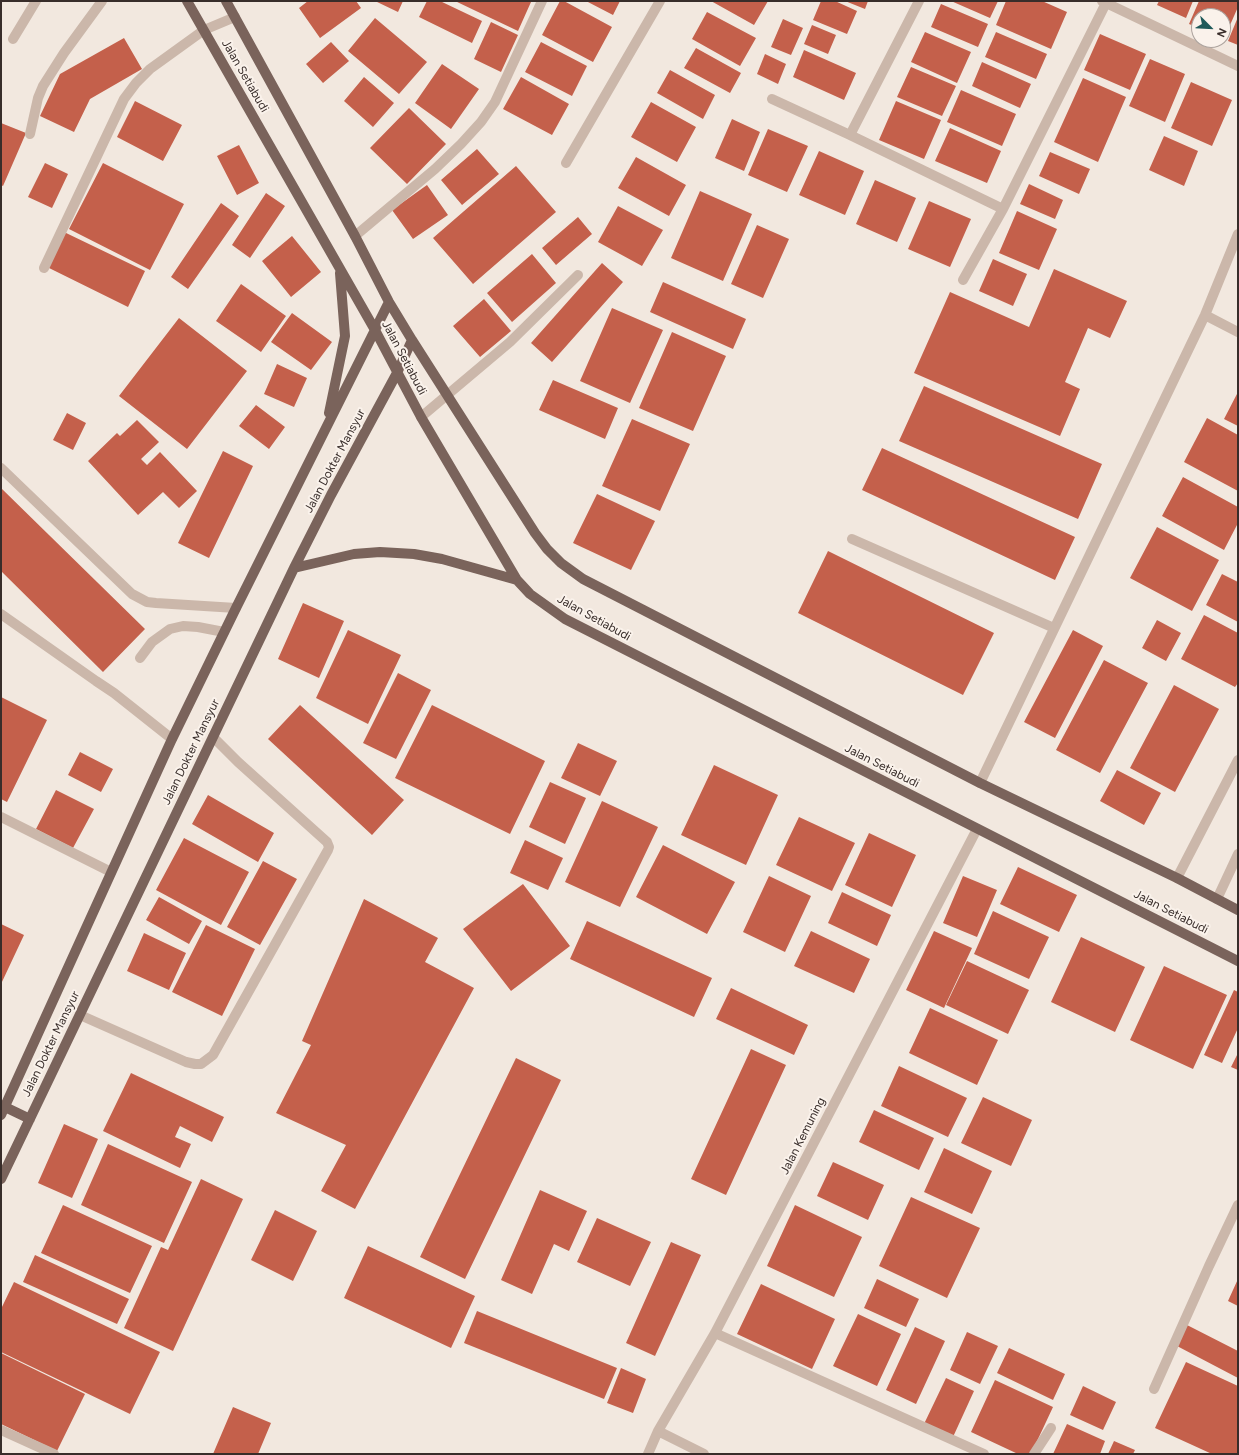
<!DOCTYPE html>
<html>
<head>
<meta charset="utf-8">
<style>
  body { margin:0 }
  #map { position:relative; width:1239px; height:1455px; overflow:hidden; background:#f2e8df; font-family:Figtree,sans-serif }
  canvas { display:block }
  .frame { position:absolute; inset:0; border:2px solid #382d2a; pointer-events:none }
  .north { position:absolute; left:1191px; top:8px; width:40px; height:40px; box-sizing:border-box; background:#faf2eb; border:1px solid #aca39e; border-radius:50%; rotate:114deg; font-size:11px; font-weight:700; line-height:16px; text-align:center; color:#382d2a }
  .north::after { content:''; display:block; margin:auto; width:14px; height:18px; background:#1f5a5a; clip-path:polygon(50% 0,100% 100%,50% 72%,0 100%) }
</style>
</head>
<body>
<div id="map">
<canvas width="1239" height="1455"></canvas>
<div class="frame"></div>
<div class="north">N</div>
</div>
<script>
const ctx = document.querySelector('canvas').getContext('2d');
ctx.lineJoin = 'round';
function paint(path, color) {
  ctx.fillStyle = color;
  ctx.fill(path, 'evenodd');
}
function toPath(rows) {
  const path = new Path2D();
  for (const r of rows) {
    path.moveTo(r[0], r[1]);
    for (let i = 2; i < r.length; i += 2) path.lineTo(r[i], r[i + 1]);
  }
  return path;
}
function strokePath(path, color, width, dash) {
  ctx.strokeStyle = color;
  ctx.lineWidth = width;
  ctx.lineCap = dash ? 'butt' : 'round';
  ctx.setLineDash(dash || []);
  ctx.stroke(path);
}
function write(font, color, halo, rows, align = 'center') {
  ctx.font = font + ' Figtree,sans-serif';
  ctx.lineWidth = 4;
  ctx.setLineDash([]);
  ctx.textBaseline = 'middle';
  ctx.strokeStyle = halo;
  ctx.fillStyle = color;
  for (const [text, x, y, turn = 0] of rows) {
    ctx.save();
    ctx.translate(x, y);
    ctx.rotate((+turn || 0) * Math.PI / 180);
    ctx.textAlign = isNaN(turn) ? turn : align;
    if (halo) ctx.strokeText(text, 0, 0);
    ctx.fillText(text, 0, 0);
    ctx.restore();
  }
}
paint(toPath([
  [308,1,356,1,361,8,320,38,299,8],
  [375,1,403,1,398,12],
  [427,1,440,1,482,21,472,43,419,17],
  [455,1,530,1,531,2,518,31],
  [560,1,564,1,612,27,593,62,542,35],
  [586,1,620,1,613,15],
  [711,1,768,1,754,25],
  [821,1,835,1,857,11,847,34,813,20],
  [845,1,868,1,865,9],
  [951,1,998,1,990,18],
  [1006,1,1042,1,1067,12,1051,49,996,25],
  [1159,1,1193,1,1186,18,1157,5],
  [1199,1,1238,1,1238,7,1223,41,1223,16,1199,16,1199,28,1189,24],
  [941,4,988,24,978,47,931,27],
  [707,12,756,38,740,66,692,39],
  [1238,17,1238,45,1228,41],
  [375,18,427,62,399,94,348,51],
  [783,19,803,28,791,55,771,47],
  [491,22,518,35,501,72,474,59],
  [812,25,836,35,828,54,804,44],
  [925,32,971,52,957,83,911,62],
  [996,32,1047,54,1036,79,985,57],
  [1100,34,1146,54,1130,90,1084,70],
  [124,38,142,69,90,99,74,132,40,116,60,74],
  [331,42,349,61,323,83,306,64],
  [541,42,587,66,572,96,525,72],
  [696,48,741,73,730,93,684,68],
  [804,50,856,73,844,100,793,77],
  [765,54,786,64,778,84,757,74],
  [1150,59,1185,74,1165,122,1129,106],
  [982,62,1031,84,1020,108,972,86],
  [442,64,479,89,451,129,415,103],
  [911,67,956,86,942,116,897,97],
  [670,70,715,95,703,119,657,93],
  [364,77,394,103,373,127,344,101],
  [521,77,569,104,552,135,503,109],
  [1083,78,1126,97,1098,162,1054,142],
  [1191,82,1232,100,1212,146,1171,128],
  [961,90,1016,114,1002,146,947,122],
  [135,101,182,125,163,161,117,137],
  [896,101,941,120,924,159,879,140],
  [651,102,696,127,677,162,631,137],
  [409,108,446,144,407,184,370,148],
  [732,119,760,132,744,171,715,158],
  [1,123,26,133,3,186,1,185],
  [950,128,1001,151,987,183,935,161],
  [768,129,808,146,787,192,748,175],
  [1164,136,1198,151,1184,186,1149,170],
  [239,145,259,183,237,195,217,156],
  [477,149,499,174,462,205,441,180],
  [819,151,864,171,845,215,799,195],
  [1050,152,1090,169,1079,194,1039,176],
  [636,157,686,185,669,216,618,188],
  [45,163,68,174,52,208,28,197],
  [103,163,184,204,150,270,69,229],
  [516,166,556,212,473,284,433,238],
  [875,180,916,198,897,242,856,224],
  [1029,184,1063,200,1055,219,1020,204],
  [427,185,448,215,413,239,392,210],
  [700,191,752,214,723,281,671,258],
  [266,193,285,206,250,258,232,245],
  [929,201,971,219,950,267,908,249],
  [221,203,239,216,188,289,171,277],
  [618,206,663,230,642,266,598,242],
  [1017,211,1057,229,1039,270,999,253],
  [578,217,592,234,556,265,542,248],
  [757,225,789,239,763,298,731,284],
  [64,232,145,271,128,307,47,267],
  [292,236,321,272,291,297,262,261],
  [532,254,556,283,512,322,487,293],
  [993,259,1027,274,1013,306,979,291],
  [602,263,623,282,552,362,531,343],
  [1054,269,1127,301,1110,338,1088,328,1065,382,1080,389,1060,436,914,373,950,292,1029,327],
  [663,282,746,319,733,349,650,312],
  [241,284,286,316,261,352,216,321],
  [484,299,511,331,480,357,453,326],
  [612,308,663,330,630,403,580,381],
  [292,313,332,342,311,370,271,342],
  [179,318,247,371,187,449,119,396],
  [672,332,726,356,693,431,639,408],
  [277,364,307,378,294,407,264,394],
  [553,380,618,408,605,439,539,410],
  [924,386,1102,464,1078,519,899,441],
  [1238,392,1238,426,1224,419],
  [256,405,285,427,269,449,239,426],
  [67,413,86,423,73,450,53,440],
  [1207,418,1238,435,1238,491,1184,462],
  [632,419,690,444,660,511,602,486],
  [137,420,159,442,141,459,147,465,160,452,197,491,179,508,163,492,138,515,88,461,117,433,120,436],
  [882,448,1075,537,1055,580,862,490],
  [223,451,253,466,209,558,178,543],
  [1183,477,1238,507,1238,523,1224,550,1162,516],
  [1,488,145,629,103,672,1,571],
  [597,494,655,521,631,570,573,543],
  [1157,527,1219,560,1192,611,1130,578],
  [828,551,994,633,963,695,798,613],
  [1222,574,1238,582,1238,622,1206,605],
  [303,603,344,621,319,678,278,659],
  [1204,615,1238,633,1238,683,1235,687,1181,659],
  [1157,620,1181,633,1166,661,1142,648],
  [348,630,401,655,368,724,316,698],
  [1073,630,1103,646,1055,738,1024,722],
  [1104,660,1148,683,1100,773,1056,750],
  [398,673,431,690,396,759,363,743],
  [1174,685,1219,709,1175,792,1130,768],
  [1,697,47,720,7,802,1,799],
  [300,705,404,800,372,835,268,739],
  [432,705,545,761,510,834,395,778],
  [578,743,617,761,600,796,561,778],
  [80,752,113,769,101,792,68,775],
  [714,765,778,795,746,865,681,835],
  [1117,770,1161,793,1144,825,1100,801],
  [550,782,586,798,565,844,529,827],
  [56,790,94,809,73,848,36,829],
  [208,795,274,833,258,862,192,824],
  [602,801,658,827,620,907,565,882],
  [799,817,855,843,832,891,776,865],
  [869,833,916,855,892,907,845,885],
  [184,838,249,872,221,925,156,890],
  [525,840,563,858,548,890,510,873],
  [663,845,735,882,707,934,636,897],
  [263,861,297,879,260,945,227,927],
  [1018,867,1077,895,1059,932,1000,904],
  [769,876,811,896,785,952,743,932],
  [963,876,997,890,977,937,943,923],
  [523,884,570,946,511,991,463,929],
  [842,892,891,915,877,946,828,923],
  [159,897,202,921,189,944,146,920],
  [364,899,438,938,425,962,474,988,355,1209,321,1191,346,1145,276,1113,311,1045,302,1041],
  [993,911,1049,937,1029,979,974,954],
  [587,921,712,978,694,1017,570,959],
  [1,924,24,935,1,984],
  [206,925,255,949,222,1016,172,992],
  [811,931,870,959,854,993,794,966],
  [934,931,972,948,944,1008,906,990],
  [144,933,186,953,169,990,127,971],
  [1081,937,1145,967,1115,1032,1051,1002],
  [967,961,1029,990,1008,1034,946,1005],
  [1164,966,1227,995,1193,1069,1130,1040],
  [731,988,808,1025,794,1055,716,1019],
  [1234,990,1238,992,1238,1028,1222,1063,1204,1055],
  [930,1008,998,1040,977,1085,909,1053],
  [751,1049,786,1065,726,1195,691,1179],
  [1238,1053,1238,1070,1231,1067],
  [516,1058,561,1080,465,1279,420,1257],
  [899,1066,967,1098,948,1137,881,1106],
  [131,1073,224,1117,212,1142,180,1126,175,1137,191,1144,180,1168,103,1131],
  [983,1097,1032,1120,1011,1166,961,1143],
  [874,1110,934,1138,919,1170,859,1142],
  [64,1124,98,1139,72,1198,38,1183],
  [108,1144,192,1182,164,1243,81,1205],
  [944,1148,992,1171,972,1214,924,1192],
  [833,1162,884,1185,868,1220,817,1196],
  [201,1179,243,1199,173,1351,124,1328,161,1247,168,1250],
  [540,1190,587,1211,569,1251,554,1244,532,1294,501,1280],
  [911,1197,980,1228,947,1298,879,1266],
  [63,1205,152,1246,130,1293,41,1253],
  [795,1205,862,1237,834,1297,767,1266],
  [275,1210,317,1231,293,1281,251,1260],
  [597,1218,651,1242,630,1286,577,1262],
  [671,1242,701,1255,655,1356,626,1343],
  [368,1246,475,1296,451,1348,344,1298],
  [35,1255,129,1299,117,1324,23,1282],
  [877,1279,919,1299,906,1327,864,1308],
  [1238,1279,1238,1306,1228,1301],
  [14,1282,160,1352,130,1414,1,1352,1,1309],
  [761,1284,835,1319,812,1369,737,1334],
  [477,1311,617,1368,604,1399,464,1343],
  [858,1314,901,1334,877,1386,833,1366],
  [1187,1325,1238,1351,1238,1378,1177,1346],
  [915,1327,945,1341,916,1404,886,1390],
  [967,1332,998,1346,980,1384,950,1370],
  [1009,1348,1065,1374,1053,1400,997,1373],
  [1,1353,85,1394,57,1451,1,1424],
  [1186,1362,1238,1386,1238,1454,1212,1454,1155,1428],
  [621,1368,646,1379,633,1413,607,1403],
  [946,1378,974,1391,953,1437,924,1424],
  [995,1380,1053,1407,1031,1454,1018,1454,971,1432],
  [1083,1386,1116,1402,1103,1430,1070,1415],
  [233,1407,271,1423,258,1454,213,1454],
  [1067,1424,1105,1441,1100,1454,1053,1454],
  [1114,1441,1135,1450,1133,1454,1108,1454]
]), '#c4604b');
strokePath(toPath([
  [13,39,36,1],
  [30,134,38,98,43,86,64,53,102,1],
  [44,268,124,99,136,83,150,69,204,30,235,17],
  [140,658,152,642,170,629,183,626,198,627,224,632],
  [1,817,111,872],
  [80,1015,186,1062,195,1064,201,1064,213,1055,328,850,329,847,327,842,238,762,213,737]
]), '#cbb7aa', 10);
strokePath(toPath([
  [1102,1,1238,66],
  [772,99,850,135,919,1],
  [850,135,1003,209],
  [566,163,660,1],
  [355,236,435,169,461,144,481,122,495,102,542,1],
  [963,280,1003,209,1106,3],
  [1205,315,1238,332],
  [421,417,510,342,578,275],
  [1,468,132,594,147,602,156,603,236,608],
  [852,539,1054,628],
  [1,614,96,681,114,693,172,739],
  [980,783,1205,315,1238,234],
  [1177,878,1238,760],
  [1217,899,1238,854],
  [715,1333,984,1454],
  [1154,1389,1209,1266,1238,1205],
  [1,1430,54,1454],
  [658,1431,704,1454],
  [648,1454,658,1431,715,1333,977,829],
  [1034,1454,1051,1428]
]), '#cbb7aa', 10);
strokePath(toPath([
  [187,1,375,330,421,417,517,580,530,594,565,619,1238,961],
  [226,1,355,236,389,302,412,340,535,533,547,549,561,563,583,579,980,783,1177,878,1238,910],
  [329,413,345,336,340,273],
  [294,568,354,554,380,552,414,554,442,559,517,580],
  [5,1107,30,1119],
  [1,1115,172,739,236,608,389,302],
  [1,1179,294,568,331,495,397,373,412,340]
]), '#7a635b', 10);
write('12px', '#382d2a', '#faf2eb', [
  ["Jalan Setiabudi",245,76,60],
  ["Jalan Setiabudi",404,358,62],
  ["Jalan Dokter Mansyur",335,461,-62],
  ["Jalan Setiabudi",594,618,29],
  ["Jalan Dokter Mansyur",191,752,-64],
  ["Jalan Setiabudi",882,766,27],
  ["Jalan Setiabudi",1171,912,27],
  ["Jalan Dokter Mansyur",51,1044,-64],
  ["Jalan Kemuning",803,1136,-63]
]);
</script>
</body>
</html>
